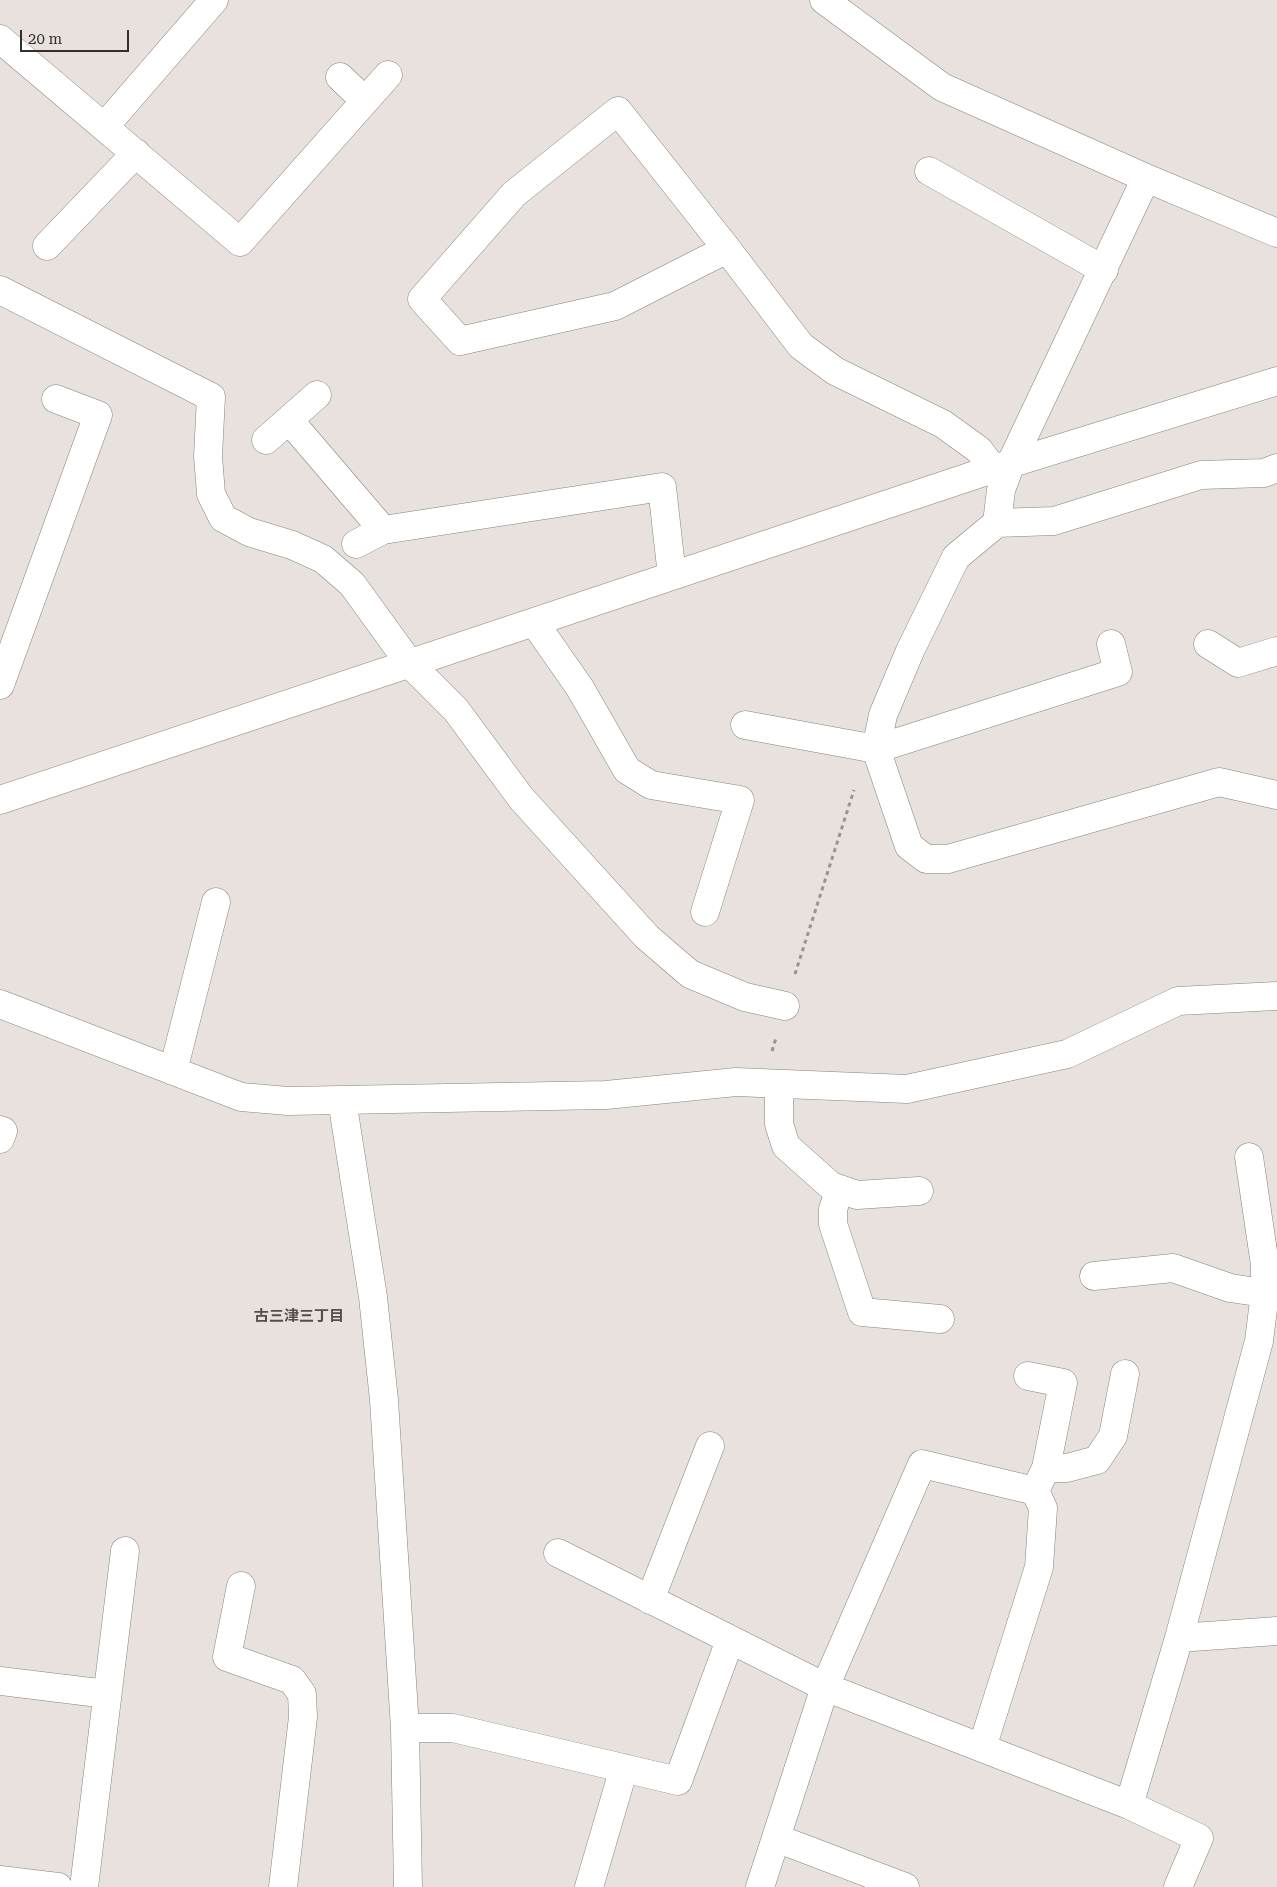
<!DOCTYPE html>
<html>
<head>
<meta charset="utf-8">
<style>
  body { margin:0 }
  #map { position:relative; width:1277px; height:1887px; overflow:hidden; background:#e8e1dd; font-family:"Roboto Serif",serif }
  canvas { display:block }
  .scale { position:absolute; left:20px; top:30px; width:109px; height:22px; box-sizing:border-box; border:2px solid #32302e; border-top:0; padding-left:6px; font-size:15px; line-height:18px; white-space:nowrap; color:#32302e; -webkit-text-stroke:4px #e8e1dd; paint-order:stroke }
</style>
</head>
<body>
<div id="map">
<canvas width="1277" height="1887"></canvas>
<div class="scale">20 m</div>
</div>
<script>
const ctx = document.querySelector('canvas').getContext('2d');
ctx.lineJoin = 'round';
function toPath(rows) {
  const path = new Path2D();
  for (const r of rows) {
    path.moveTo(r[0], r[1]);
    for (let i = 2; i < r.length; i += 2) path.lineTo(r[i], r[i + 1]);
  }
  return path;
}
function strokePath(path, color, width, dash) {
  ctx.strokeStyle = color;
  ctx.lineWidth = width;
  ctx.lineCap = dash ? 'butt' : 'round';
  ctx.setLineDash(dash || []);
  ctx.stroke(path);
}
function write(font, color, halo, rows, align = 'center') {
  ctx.font = font + ' "Roboto Serif","Noto Sans JP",serif';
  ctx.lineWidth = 4;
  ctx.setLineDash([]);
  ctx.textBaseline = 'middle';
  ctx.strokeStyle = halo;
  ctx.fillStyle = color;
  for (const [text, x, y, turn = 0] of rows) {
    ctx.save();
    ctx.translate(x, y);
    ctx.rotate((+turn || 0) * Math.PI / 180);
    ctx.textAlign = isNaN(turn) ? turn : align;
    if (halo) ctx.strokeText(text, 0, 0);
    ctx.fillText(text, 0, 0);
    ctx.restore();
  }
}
const street = toPath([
  [824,0,942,87,1146,178,1277,233],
  [0,39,240,242,388,75],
  [340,77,364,100],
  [104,127,214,0],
  [929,171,1104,270],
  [1146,178,1011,463,1001,490,997,523,956,557,910,651,883,715,876,749,909,846,926,859,948,859,1219,782,1277,795],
  [47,246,136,153],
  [727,249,615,306,460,341,422,299,514,194,618,111,727,249,801,346,835,371,943,424,979,450,993,469],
  [0,290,211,397,208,456,211,494,223,518,249,532,292,545,323,559,352,584,410,664,456,710,521,798,647,937,690,974,745,997,785,1006],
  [289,420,383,530],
  [266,440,317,395],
  [997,523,1054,521,1201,475,1264,473,1277,468],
  [356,544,383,530,662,487,672,576],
  [534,622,580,688,627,770,651,785,740,800,705,912],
  [1208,644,1238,663,1277,651],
  [0,685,98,415,56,399],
  [745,725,876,749,1118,672,1111,644],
  [0,800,993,469,1277,381],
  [0,1004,241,1097,288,1101,606,1095,736,1082,907,1089,1067,1054,1178,1001,1277,996],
  [173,1071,216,902],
  [779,1084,779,1124,786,1146,831,1186,857,1195,919,1191],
  [342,1100,373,1297,384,1400,405,1728],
  [0,1130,3,1131,0,1139],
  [840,1189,833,1209,833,1224,862,1312,940,1319],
  [1094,1276,1173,1268,1230,1288,1277,1295],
  [1028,1376,1063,1383,1046,1468],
  [1035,1491,1046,1468,1067,1468,1097,1460,1113,1436,1125,1374],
  [558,1553,825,1687,922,1464,1035,1491,1043,1508,1039,1567,982,1748],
  [241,1586,227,1657,292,1680,302,1694,303,1717,283,1887],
  [650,1600,710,1446],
  [1179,1638,1259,1341,1265,1293,1265,1265,1249,1157],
  [0,1681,107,1694],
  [1129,1805,1199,1838,1178,1887],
  [776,1838,905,1887],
  [0,1880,58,1887],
  [84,1887,125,1551],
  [408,1887,405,1728,453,1728,678,1781,730,1640],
  [589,1887,624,1768],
  [760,1887,825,1687,1129,1805,1179,1638,1277,1631]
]);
strokePath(street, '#88827d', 29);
strokePath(toPath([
  [795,974,854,790],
  [772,1051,776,1038]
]), '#999491', 3, [4, 4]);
strokePath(street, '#fff', 28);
write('bold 15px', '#554f4b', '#e8e1dd', [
  ["古三津三丁目",299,1317]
]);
</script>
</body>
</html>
